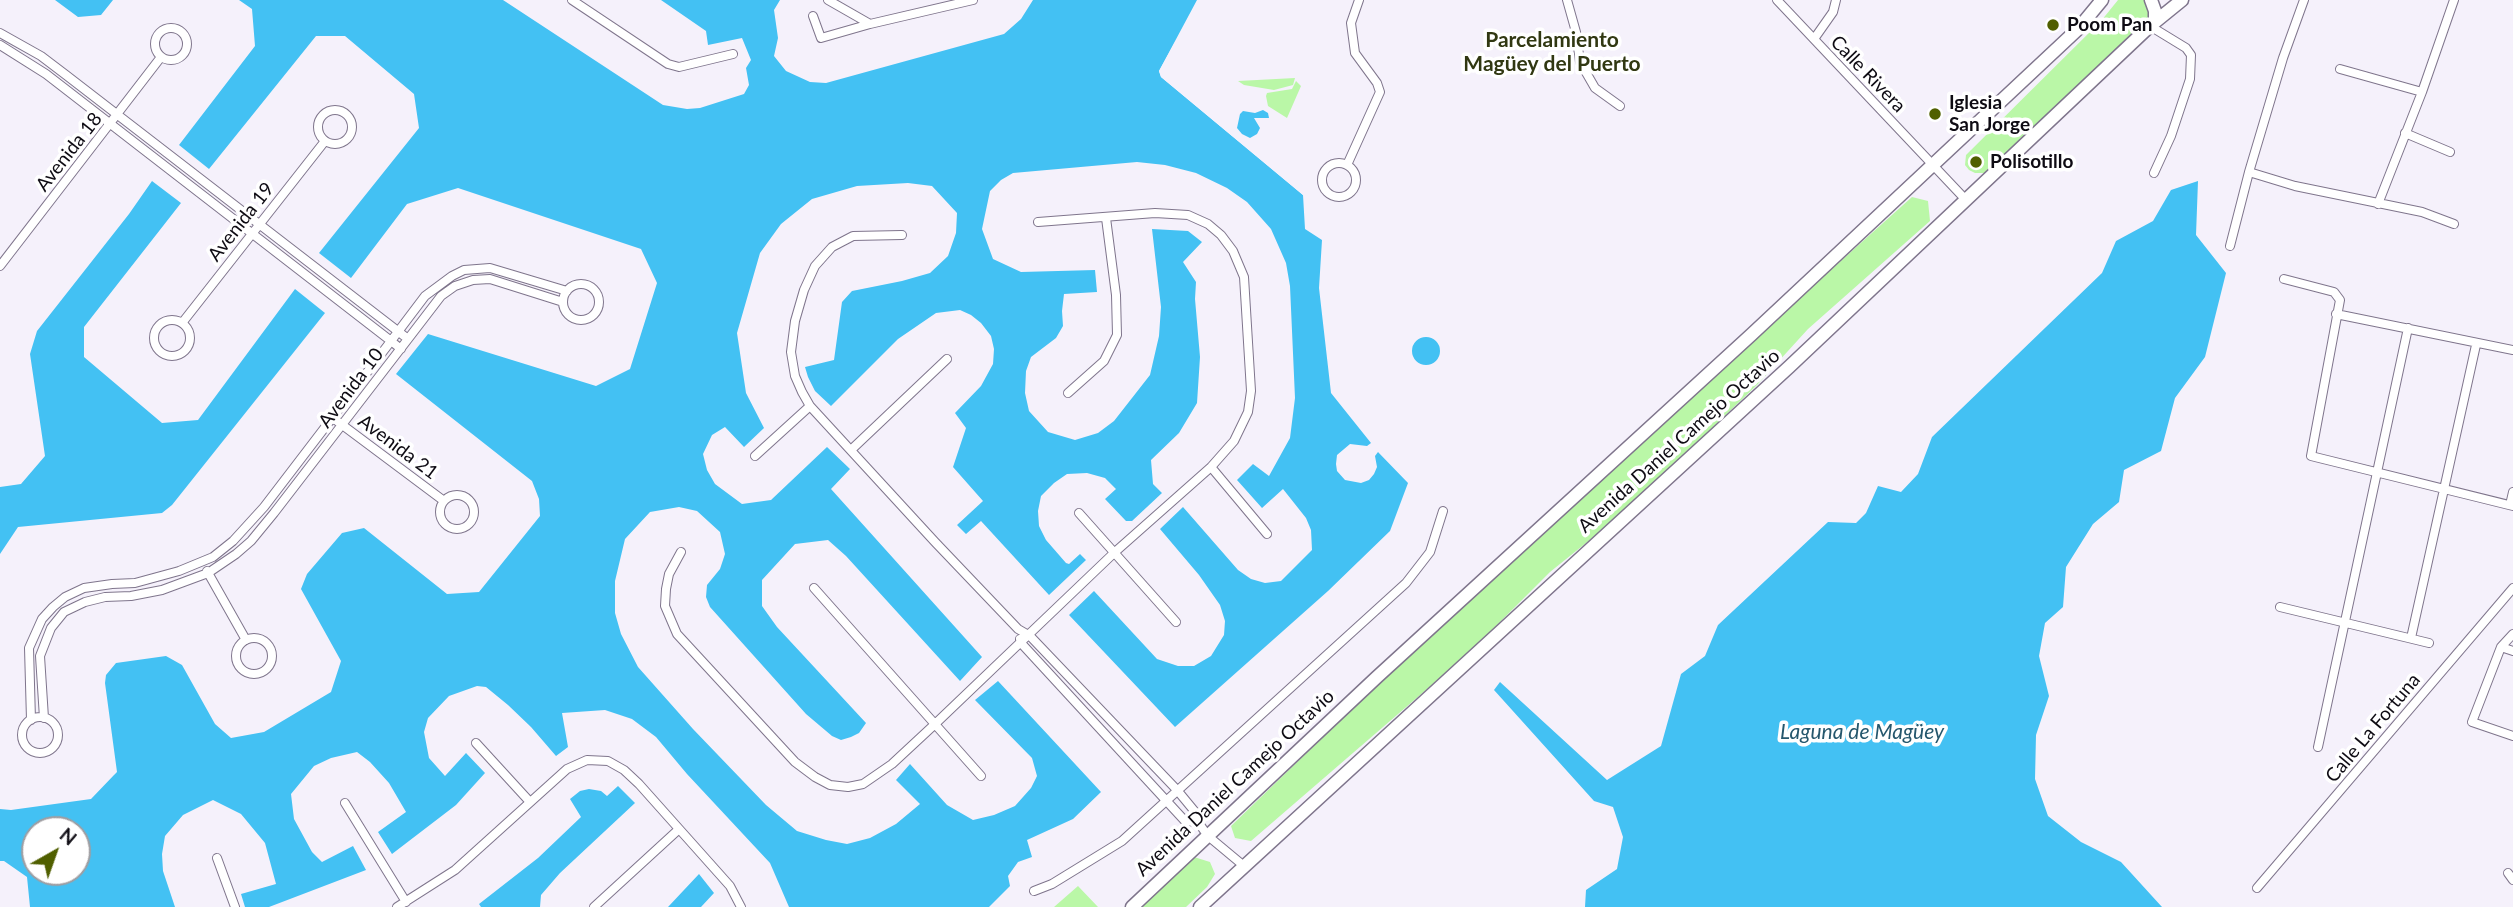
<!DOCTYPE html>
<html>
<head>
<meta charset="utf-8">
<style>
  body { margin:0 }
  #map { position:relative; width:2513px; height:907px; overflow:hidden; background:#f5f1fb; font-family:Lato,sans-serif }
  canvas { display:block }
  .north { position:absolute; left:21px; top:816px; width:70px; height:70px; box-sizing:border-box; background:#fff; border:2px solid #9f9da1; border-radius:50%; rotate:40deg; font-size:19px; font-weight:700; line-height:28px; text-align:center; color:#0e0b13 }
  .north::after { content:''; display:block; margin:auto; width:24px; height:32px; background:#505f00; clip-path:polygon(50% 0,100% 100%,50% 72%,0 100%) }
</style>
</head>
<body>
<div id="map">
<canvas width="2513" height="907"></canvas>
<div class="north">N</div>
</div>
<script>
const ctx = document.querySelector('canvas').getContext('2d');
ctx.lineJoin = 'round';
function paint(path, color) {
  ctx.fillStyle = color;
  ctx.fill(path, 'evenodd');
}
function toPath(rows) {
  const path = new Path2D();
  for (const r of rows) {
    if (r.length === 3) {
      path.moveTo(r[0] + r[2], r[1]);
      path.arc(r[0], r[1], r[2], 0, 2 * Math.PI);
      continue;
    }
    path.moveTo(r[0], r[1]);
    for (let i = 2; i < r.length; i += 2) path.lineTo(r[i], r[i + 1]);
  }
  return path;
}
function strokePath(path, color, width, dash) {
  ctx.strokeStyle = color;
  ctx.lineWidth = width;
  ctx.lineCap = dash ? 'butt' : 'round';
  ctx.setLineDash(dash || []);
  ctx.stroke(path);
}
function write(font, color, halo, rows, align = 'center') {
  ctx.font = font + ' Lato,sans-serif';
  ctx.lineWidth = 7;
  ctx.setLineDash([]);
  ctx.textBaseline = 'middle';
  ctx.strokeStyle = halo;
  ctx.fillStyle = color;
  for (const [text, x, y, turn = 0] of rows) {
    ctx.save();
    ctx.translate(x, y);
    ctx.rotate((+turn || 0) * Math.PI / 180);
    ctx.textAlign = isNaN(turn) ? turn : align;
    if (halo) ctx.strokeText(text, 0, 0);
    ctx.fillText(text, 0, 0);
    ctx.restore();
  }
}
paint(toPath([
  [2118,0,2147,0,2150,13,2147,21,1984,173,1975,173,1969,170,1965,165,1966,155,2101,21],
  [1295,78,1293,85,1274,90,1244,85,1238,81],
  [1296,81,1301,86,1287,118,1268,106,1266,96,1267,93,1292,89],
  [1912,197,1928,201,1930,221,1808,329,1757,385,1622,514,1550,572,1491,631,1434,683,1251,841,1235,838,1231,826,1412,651,1795,302],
  [1194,857,1210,862,1215,874,1207,887,1186,907,1140,907],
  [1078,886,1098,907,1054,907]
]), '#baf7a7');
paint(toPath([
  [55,0,113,0,101,15,78,17],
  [239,0,503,0,663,105,687,109,700,108,744,94,749,85,746,68,751,60,742,38,708,45,706,31,661,0,780,0,774,10,778,38,774,56,786,71,810,82,826,83,1004,34,1021,19,1033,0,1197,0,1159,71,1161,77,1303,195,1305,229,1322,240,1319,288,1331,393,1371,443,1367,446,1350,444,1337,455,1336,464,1337,471,1345,480,1361,483,1369,480,1374,474,1377,467,1375,456,1378,452,1408,483,1390,531,1328,591,1175,727,1069,615,1094,591,1157,659,1178,666,1194,666,1211,656,1224,635,1225,621,1220,605,1199,575,1160,529,1183,507,1238,570,1251,579,1265,583,1281,581,1312,550,1311,530,1306,518,1283,489,1262,508,1237,480,1253,464,1269,476,1290,438,1295,398,1290,286,1286,263,1271,229,1247,202,1227,188,1196,173,1165,165,1137,162,1013,173,1001,180,990,191,982,229,993,259,1021,272,1095,270,1097,292,1064,294,1062,311,1063,326,1056,338,1031,357,1026,371,1025,393,1029,411,1048,432,1075,440,1098,433,1114,421,1150,375,1159,336,1161,307,1152,229,1188,231,1202,242,1183,262,1196,282,1195,299,1200,357,1197,403,1179,433,1151,460,1153,484,1162,493,1132,521,1126,521,1105,499,1116,489,1105,478,1087,473,1067,474,1054,483,1041,496,1038,511,1039,526,1046,540,1066,563,1069,564,1080,554,1086,560,1049,595,981,521,966,534,957,525,983,501,953,467,966,428,955,413,981,386,993,364,994,349,991,336,981,323,971,315,960,310,936,313,898,339,831,406,815,391,808,377,805,367,834,360,842,302,852,291,902,281,930,273,948,256,956,233,957,213,932,186,908,183,857,186,812,199,781,224,760,253,737,333,746,393,764,428,744,447,725,427,712,435,703,454,707,470,715,484,742,504,771,500,827,447,850,469,831,489,982,657,960,681,846,556,828,540,795,544,762,580,762,606,777,627,866,723,859,733,851,737,841,740,832,736,806,714,710,607,706,597,707,585,720,569,725,554,720,532,697,511,679,507,650,512,625,539,615,581,615,613,621,634,638,667,693,729,766,805,797,831,826,840,847,844,870,838,896,824,920,804,896,780,910,764,947,805,973,820,994,815,1015,806,1031,788,1037,776,1032,758,975,700,998,681,1101,792,1073,819,1027,840,1032,857,1018,862,1008,876,1010,886,989,907,789,907,770,863,687,774,656,737,632,719,605,710,562,713,568,747,556,756,531,727,508,705,486,687,477,686,449,696,428,718,424,732,429,758,445,776,466,753,485,773,456,805,392,854,378,832,406,812,389,783,370,762,357,752,331,758,314,766,291,794,294,819,312,852,322,862,353,846,366,870,269,907,245,907,241,894,276,884,265,843,241,814,213,800,183,815,165,836,162,854,163,871,175,907,30,907,27,877,4,861,0,861,0,809,11,810,91,799,114,775,117,772,105,683,106,675,116,663,166,656,182,665,215,724,231,738,264,732,331,692,341,661,301,589,307,574,342,533,364,528,447,594,479,592,540,516,539,499,532,481,396,374,428,334,596,386,630,369,657,283,641,249,458,188,407,204,351,278,319,253,419,128,414,94,345,36,316,36,209,169,179,145,255,46,252,9],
  [35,830,77,830,77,872,35,872],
  [1263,110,1268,113,1269,118,1254,118,1260,128,1257,134,1250,138,1242,134,1237,128,1240,114,1243,111,1255,113],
  [152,181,181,203,84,327,84,357,162,423,198,420,295,289,325,313,172,505,162,513,18,527,0,554,0,487,21,484,45,456,30,354,37,331,129,214],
  [2198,181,2196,235,2226,273,2205,357,2175,398,2161,451,2124,470,2119,502,2093,524,2066,567,2063,607,2045,623,2039,656,2049,696,2036,735,2035,779,2048,816,2081,842,2121,862,2162,907,1585,907,1586,890,1617,869,1623,837,1613,807,1594,801,1494,690,1500,682,1607,780,1661,746,1681,674,1705,656,1718,625,1828,522,1856,523,1866,513,1878,486,1901,492,1918,474,1932,437,2102,273,2116,241,2153,221,2171,190],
  [1426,351,14],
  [618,786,635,803,560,873,541,895,540,907,481,907,479,904,538,858,581,817,570,799,580,791,589,789,601,791,607,796],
  [699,874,714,893,701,907,668,907]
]), '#43c1f3');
paint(toPath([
  [1174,44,1176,45,1163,72,1164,76,1306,194,1303,195,1161,77,1159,71]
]), '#f5f1fb');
const street = toPath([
  [572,0,668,64,679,67,733,54],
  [828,0,870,24,973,0],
  [1567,0,1576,32,1580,62,1595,88,1620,106],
  [1777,0,1966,200],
  [813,16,821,38,870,24],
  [2150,26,2186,48,2191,55,2190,79,2171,136,2154,173],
  [171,44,16],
  [0,33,41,56,66,75,408,339,274,513,251,541,236,554,208,573,162,590,131,596,105,597,85,602,64,612,51,628,40,656,44,718],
  [1814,39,1833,12,1836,0],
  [0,45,46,74,391,341,264,507,233,541,213,557,179,571,135,583,112,584,84,588,65,597,53,607,42,619,29,648,31,720],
  [2340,69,2422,92],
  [335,127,17],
  [2405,133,2450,152],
  [1339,180,17],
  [1347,165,1380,92,1377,83,1355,53,1351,23,1359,0],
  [2249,172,2295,186,2422,212,2454,224],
  [2378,204,2422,92,2454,0],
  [902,235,853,236,832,247,815,266,804,290,795,321,791,352,795,376,802,392,810,406,935,542,1018,629,1030,636,1177,790,1196,813,1198,822,1208,836,1244,866],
  [2230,246,2249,172,2283,58,2304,0],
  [0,266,161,57],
  [2284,279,2334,292,2340,300,2311,456,2513,506],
  [581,302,18],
  [2336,314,2513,350],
  [172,338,18],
  [182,323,325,141],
  [408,339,441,296,455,286,473,280,490,279,563,302],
  [401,349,391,341,425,296,452,276,464,270,490,268,567,291],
  [1068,393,1104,361,1117,335,1116,295,1106,218],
  [333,418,444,501],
  [852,449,947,359],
  [755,456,810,406],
  [1211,467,1267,534],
  [457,512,17],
  [2510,505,2513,492],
  [1079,513,1176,622],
  [681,552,669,574,666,589,665,606,677,634,795,762,815,777,830,785,848,787,863,784,892,764,934,725,1115,552,1211,467,1234,441,1248,412,1251,391,1244,277,1233,251,1221,235,1208,224,1188,215,1155,213,1038,222],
  [207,571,246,640],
  [814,588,981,776],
  [2280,607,2429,643],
  [2513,634,2501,647,2472,722,2513,736],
  [254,656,18],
  [2411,638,2476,345],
  [1020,639,1021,643,1185,821,1198,822],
  [2501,647,2513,651],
  [40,735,18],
  [476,743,530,802],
  [2318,747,2408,328],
  [345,803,406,902],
  [217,858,235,907],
  [2508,873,2513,880],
  [2257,888,2513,588],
  [1034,891,1052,884,1122,841,1406,583,1430,552,1443,511],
  [397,907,455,870,567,769,587,760,608,761,624,770,639,784,730,886,741,907],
  [594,907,678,830]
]);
const secondary = toPath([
  [2151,0,2155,11,2155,22],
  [1132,907,1377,677,1751,335,2078,29,2102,0],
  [1200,907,1789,367,2150,26,2182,0]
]);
strokePath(street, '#7f758c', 10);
strokePath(secondary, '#7f758c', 15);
strokePath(street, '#fff', 8);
strokePath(secondary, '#fff', 12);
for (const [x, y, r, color] of [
  [2053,25,7,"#505f00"],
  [1935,114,7,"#505f00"],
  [1976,162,7,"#505f00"]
]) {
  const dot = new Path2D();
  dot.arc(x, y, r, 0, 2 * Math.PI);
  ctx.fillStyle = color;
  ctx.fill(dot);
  strokePath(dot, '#fff', 2.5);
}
write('bold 19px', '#0e0b13', '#fff', [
  ["Poom Pan",2067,25],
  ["Iglesia",1949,103],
  ["San Jorge",1949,125],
  ["Polisotillo",1990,162]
], 'left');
write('19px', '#0e0b13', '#fff', [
  ["Calle Rivera",1868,74,46],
  ["Avenida 18",69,152,-52],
  ["Avenida 19",241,222,-52],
  ["Avenida 10",351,388,-53],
  ["Avenida Daniel Camejo Octavio",1679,441,-42],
  ["Avenida 21",398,447,37],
  ["Calle La Fortuna",2373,728,-50],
  ["Avenida Daniel Camejo Octavio",1235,783,-43]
]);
write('bold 21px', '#313812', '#fff', [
  ["Parcelamiento",1552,40],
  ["Magüey del Puerto",1552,64]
]);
write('italic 21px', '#25576d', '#fff', [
  ["Laguna de Magüey",1862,732]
]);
</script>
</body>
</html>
